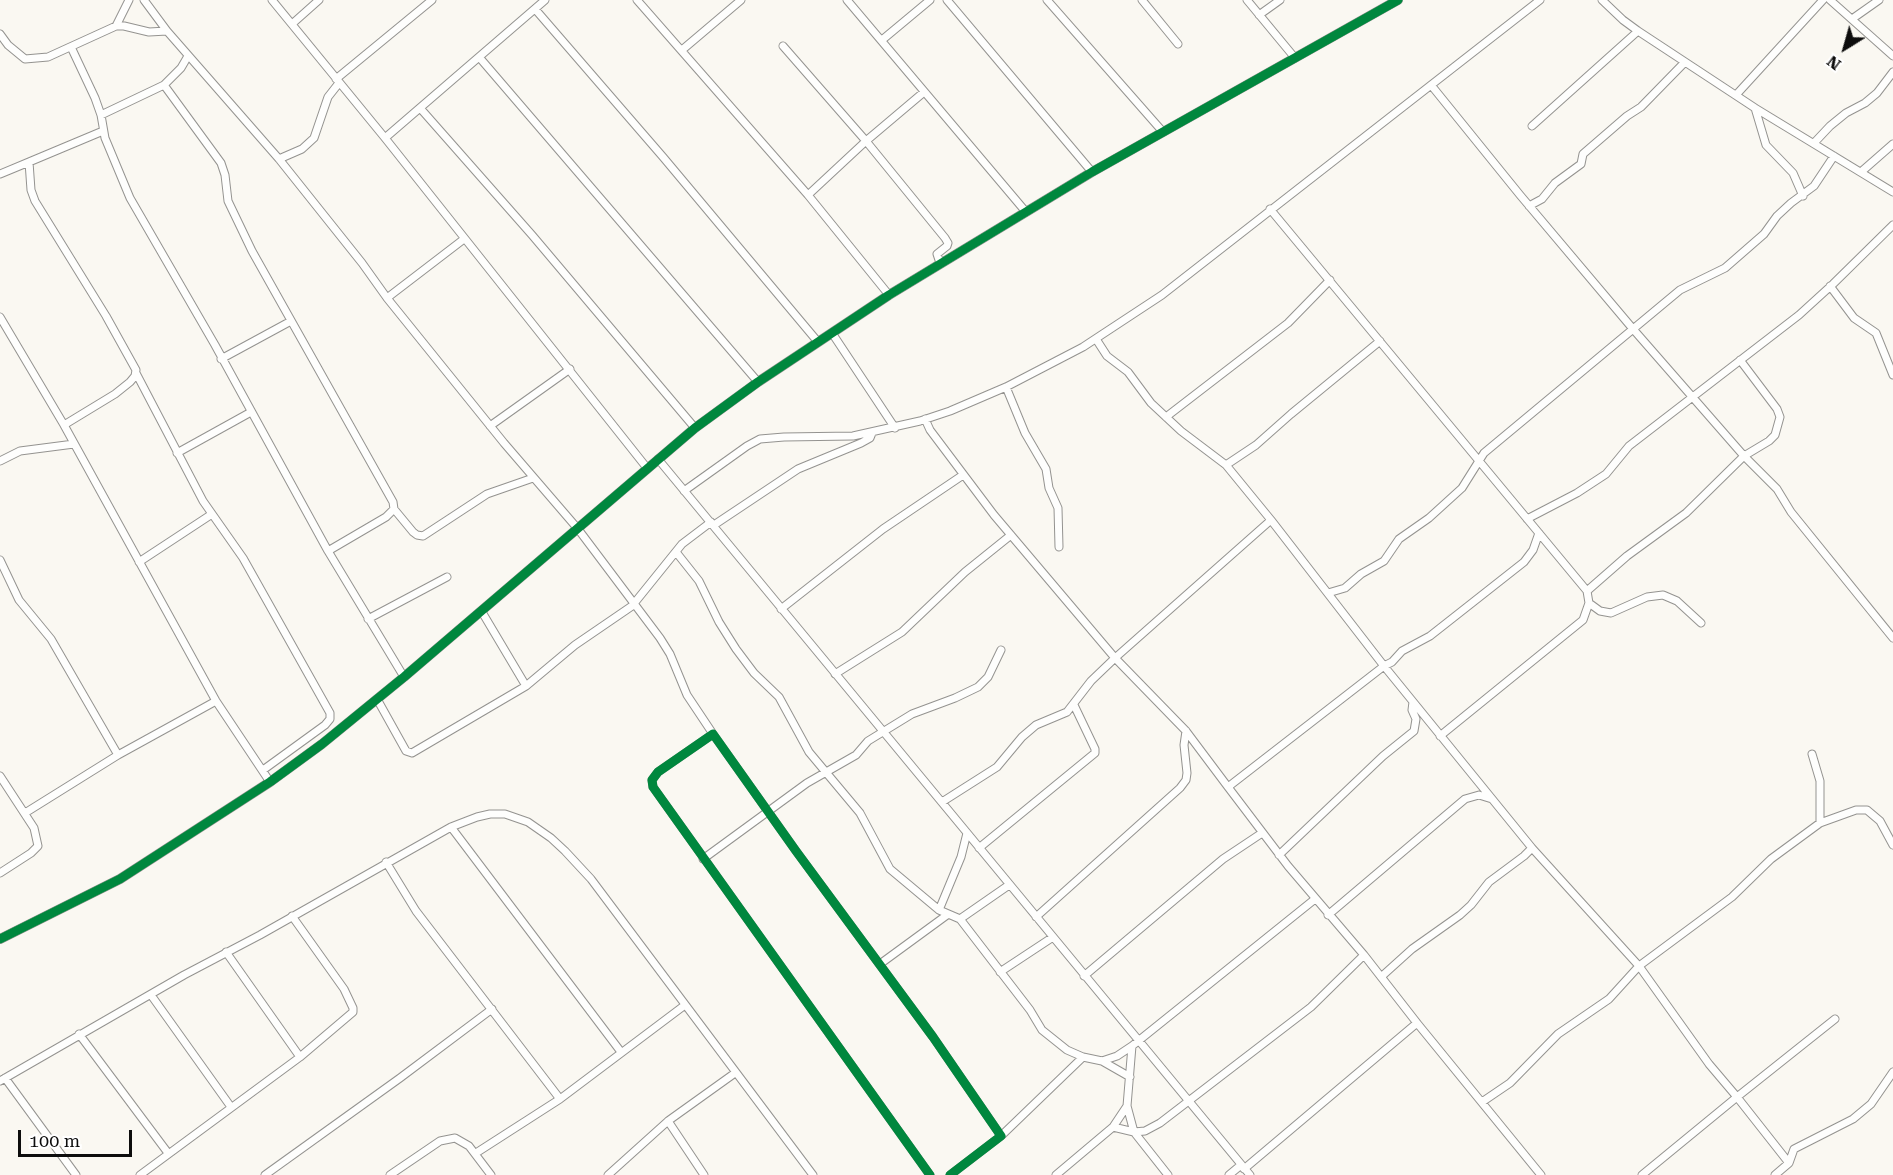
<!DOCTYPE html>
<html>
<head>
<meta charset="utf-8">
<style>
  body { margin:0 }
  #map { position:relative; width:1893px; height:1175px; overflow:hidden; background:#faf8f2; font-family:"Roboto Serif",serif }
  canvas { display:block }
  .north { position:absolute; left:1815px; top:18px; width:60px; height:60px; -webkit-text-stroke:4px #fff; paint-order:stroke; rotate:217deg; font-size:16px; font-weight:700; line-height:24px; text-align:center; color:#0d0d0d }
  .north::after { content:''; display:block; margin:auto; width:21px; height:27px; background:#0d0d0d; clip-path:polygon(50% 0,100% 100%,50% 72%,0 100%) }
  .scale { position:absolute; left:18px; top:1130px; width:114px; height:27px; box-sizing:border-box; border:3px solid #0d0d0d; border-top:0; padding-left:8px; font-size:18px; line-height:21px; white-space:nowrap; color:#0d0d0d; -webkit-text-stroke:4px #fff; paint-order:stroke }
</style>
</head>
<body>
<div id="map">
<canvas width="1893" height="1175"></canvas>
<div class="north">N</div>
<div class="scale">100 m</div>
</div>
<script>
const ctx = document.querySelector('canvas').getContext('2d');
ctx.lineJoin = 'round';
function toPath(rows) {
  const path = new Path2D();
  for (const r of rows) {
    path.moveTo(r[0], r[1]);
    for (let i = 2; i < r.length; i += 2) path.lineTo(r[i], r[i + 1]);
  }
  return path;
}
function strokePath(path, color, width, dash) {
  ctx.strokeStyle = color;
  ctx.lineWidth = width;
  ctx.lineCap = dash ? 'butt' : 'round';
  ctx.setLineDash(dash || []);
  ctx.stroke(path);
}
const minor = toPath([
  [144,0,167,31],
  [272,0,385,138,647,468],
  [637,0,808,195,889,295],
  [847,0,1026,212],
  [947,0,1092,172],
  [1047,0,1163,132],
  [1142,0,1178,44],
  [1247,0,1295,58],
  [1602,0,1623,20,1638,31,1755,108,1893,192],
  [1830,0,1893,56],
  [535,9,663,157,818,342],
  [1259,15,1280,0],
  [1852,19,1879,0],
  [292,24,319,0],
  [116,26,129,0],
  [0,34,8,45,25,59,48,57,116,26,124,26,149,32,167,31,279,159,362,263,387,298,504,443,578,529,660,638,670,654,687,695,713,734],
  [882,40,930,0],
  [783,46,866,141,945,238,948,243,947,246,937,254,940,263],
  [71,47,95,98,101,115,105,138,130,198,215,345,328,551,404,677],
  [682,50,741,0],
  [188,56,181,68,164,85,221,163,225,175,228,201,252,251,393,502,394,509,386,517,328,551],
  [479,57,758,382],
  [336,79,432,0],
  [1431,85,1520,195,1633,329,1744,456,1777,489,1791,512,1893,638],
  [1736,95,1823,0],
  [420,108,532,235,695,428],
  [1755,108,1766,145,1793,173,1803,196],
  [101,115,164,85],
  [1532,126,1638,31],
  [385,138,545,0],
  [1814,143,1830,126,1846,113,1865,103,1877,93,1893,72],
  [279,159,302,149,314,138,328,97,339,83],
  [29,162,103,131],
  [1861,172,1893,144],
  [0,174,29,162,31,190,35,201,106,316,136,370,135,376,130,382,115,394,64,425],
  [808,195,866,141,924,92],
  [1529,206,1542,199,1555,183,1581,164,1583,154,1627,116,1641,107,1685,62],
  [1270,209,1587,591,1589,603,1583,620,1440,736],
  [1830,286,1854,318,1876,333,1893,375],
  [387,298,464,239],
  [0,317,64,425,216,701,270,782],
  [832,333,895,428],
  [1096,339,1107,356,1128,372,1151,403,1181,431,1226,465,1271,520,1384,666,1532,848,1639,966,1709,1064,1737,1097,1642,1175],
  [221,359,291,321],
  [136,373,203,501,243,558,330,713,330,719,325,725,263,770],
  [1006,387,1025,433,1046,469,1049,488,1058,508,1059,547],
  [1166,417,1288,323,1330,280],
  [925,419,930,430,994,515,1115,658,1186,731,1228,787],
  [490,426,570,369],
  [177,453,251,412],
  [658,459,1250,1175],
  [0,461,20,451,74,444],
  [1226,465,1256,445,1291,414,1380,341],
  [684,491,747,446,760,439,784,437,853,436,920,421,950,411,1006,387,1083,347,1162,295,1540,0],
  [394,509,413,532,417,535,423,536,487,494,533,478],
  [1527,519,1577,493,1606,474,1629,446,1799,315,1833,284,1893,225],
  [714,525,798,469,861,443,870,438,872,433],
  [1539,533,1533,550,1524,562,1430,636,1402,651,1392,662,1384,666,1228,787,1288,866,1364,955,1417,1023,1541,1175],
  [676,552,699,581,719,622,736,649,754,673,779,697,809,752,860,813,890,869,939,910,960,919],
  [0,560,19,600,51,639,118,755],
  [139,562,212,514],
  [1587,591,1627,556,1686,513,1744,456,1769,441,1775,435,1780,417,1777,409,1740,360],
  [1328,593,1345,588,1361,574,1384,561,1399,539,1429,518,1462,488,1484,453,1680,290,1725,268,1764,234,1777,216,1791,203,1814,186,1834,156],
  [1589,603,1600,611,1611,613,1647,597,1663,595,1677,601,1701,623],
  [781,609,883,529,963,475],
  [482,612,526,686],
  [368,619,447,577],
  [835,674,902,632,965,572,1011,535],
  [377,699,406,751,412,753,526,686,575,645,632,606,682,544,711,522],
  [1812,754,1820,781,1820,823],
  [0,776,34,828,38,846,31,853,0,873],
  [942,802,997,767,1022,737,1036,725,1067,712,1091,681,1115,658,1271,520],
  [25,813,118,755,216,701],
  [451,827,621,1052],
  [979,848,1095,753,1095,749,1074,705],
  [1279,855,1383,756,1414,731,1416,719,1412,710,1413,702],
  [703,859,807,783,856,755,868,741,912,714,955,698,978,687,988,677,1001,650],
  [386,862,416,911,560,1099],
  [1009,885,960,919,1030,1010,1042,1030,1067,1050,1083,1057],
  [939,910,961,857,967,833],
  [1328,915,1465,799,1479,795,1492,799],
  [1036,917,1180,788,1186,780,1187,773,1184,745,1186,731],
  [226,952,300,1057],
  [880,964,947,915],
  [1000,972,1053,937],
  [1084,976,1223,859,1262,833],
  [1381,977,1412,949,1460,915,1471,905,1489,882,1524,856,1532,848],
  [151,995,231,1107],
  [1835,1019,1737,1097,1789,1163,1794,1149,1853,1119,1871,1104,1893,1072],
  [79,1034,168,1153],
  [1102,1061,1130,1077],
  [5,1078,76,1175],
  [0,1081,184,975,260,935,451,827,477,817,490,814,505,814,528,822,551,838,565,851,591,879,813,1175],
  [1482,1102,1510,1083,1558,1034,1609,999,1639,966,1732,897,1771,859,1820,823,1856,810,1867,810,1880,821,1893,845],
  [668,1121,704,1175],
  [1113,1127,1134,1132,1145,1131,1160,1123,1311,1007,1364,955],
  [1001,1136,1083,1057,1102,1061,1117,1056,1132,1046],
  [476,1153,560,1099,685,1005],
  [1244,1169,1417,1023],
  [140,1175,300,1057,353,1012,353,1008,344,989,292,916],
  [265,1175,400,1078,492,1009],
  [390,1175,440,1141,455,1138,469,1146,491,1175],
  [608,1175,668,1121,735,1073],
  [930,1175,653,787,652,780,658,772,713,734,796,851,933,1037,1001,1136,950,1175],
  [1056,1175,1113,1127,1127,1106],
  [1168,1175,1134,1132,1127,1106,1132,1046,1315,899],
  [1229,1175,1241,1165],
  [1775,1175,1789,1163]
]);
const tertiary = toPath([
  [0,939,120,879,270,782,322,744,404,677,695,428,758,382,889,295,1092,172,1398,0]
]);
strokePath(minor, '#949390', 9);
strokePath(tertiary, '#949390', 10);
strokePath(minor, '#fefefd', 7);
strokePath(tertiary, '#fefefd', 8);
strokePath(toPath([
  [0,939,120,879,270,782,322,744,404,677,695,428,758,382,889,295,1092,172,1398,0],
  [930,1175,653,787,652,780,658,772,713,734,796,851,933,1037,1001,1136,950,1175]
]), '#00873e', 9);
</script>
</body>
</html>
